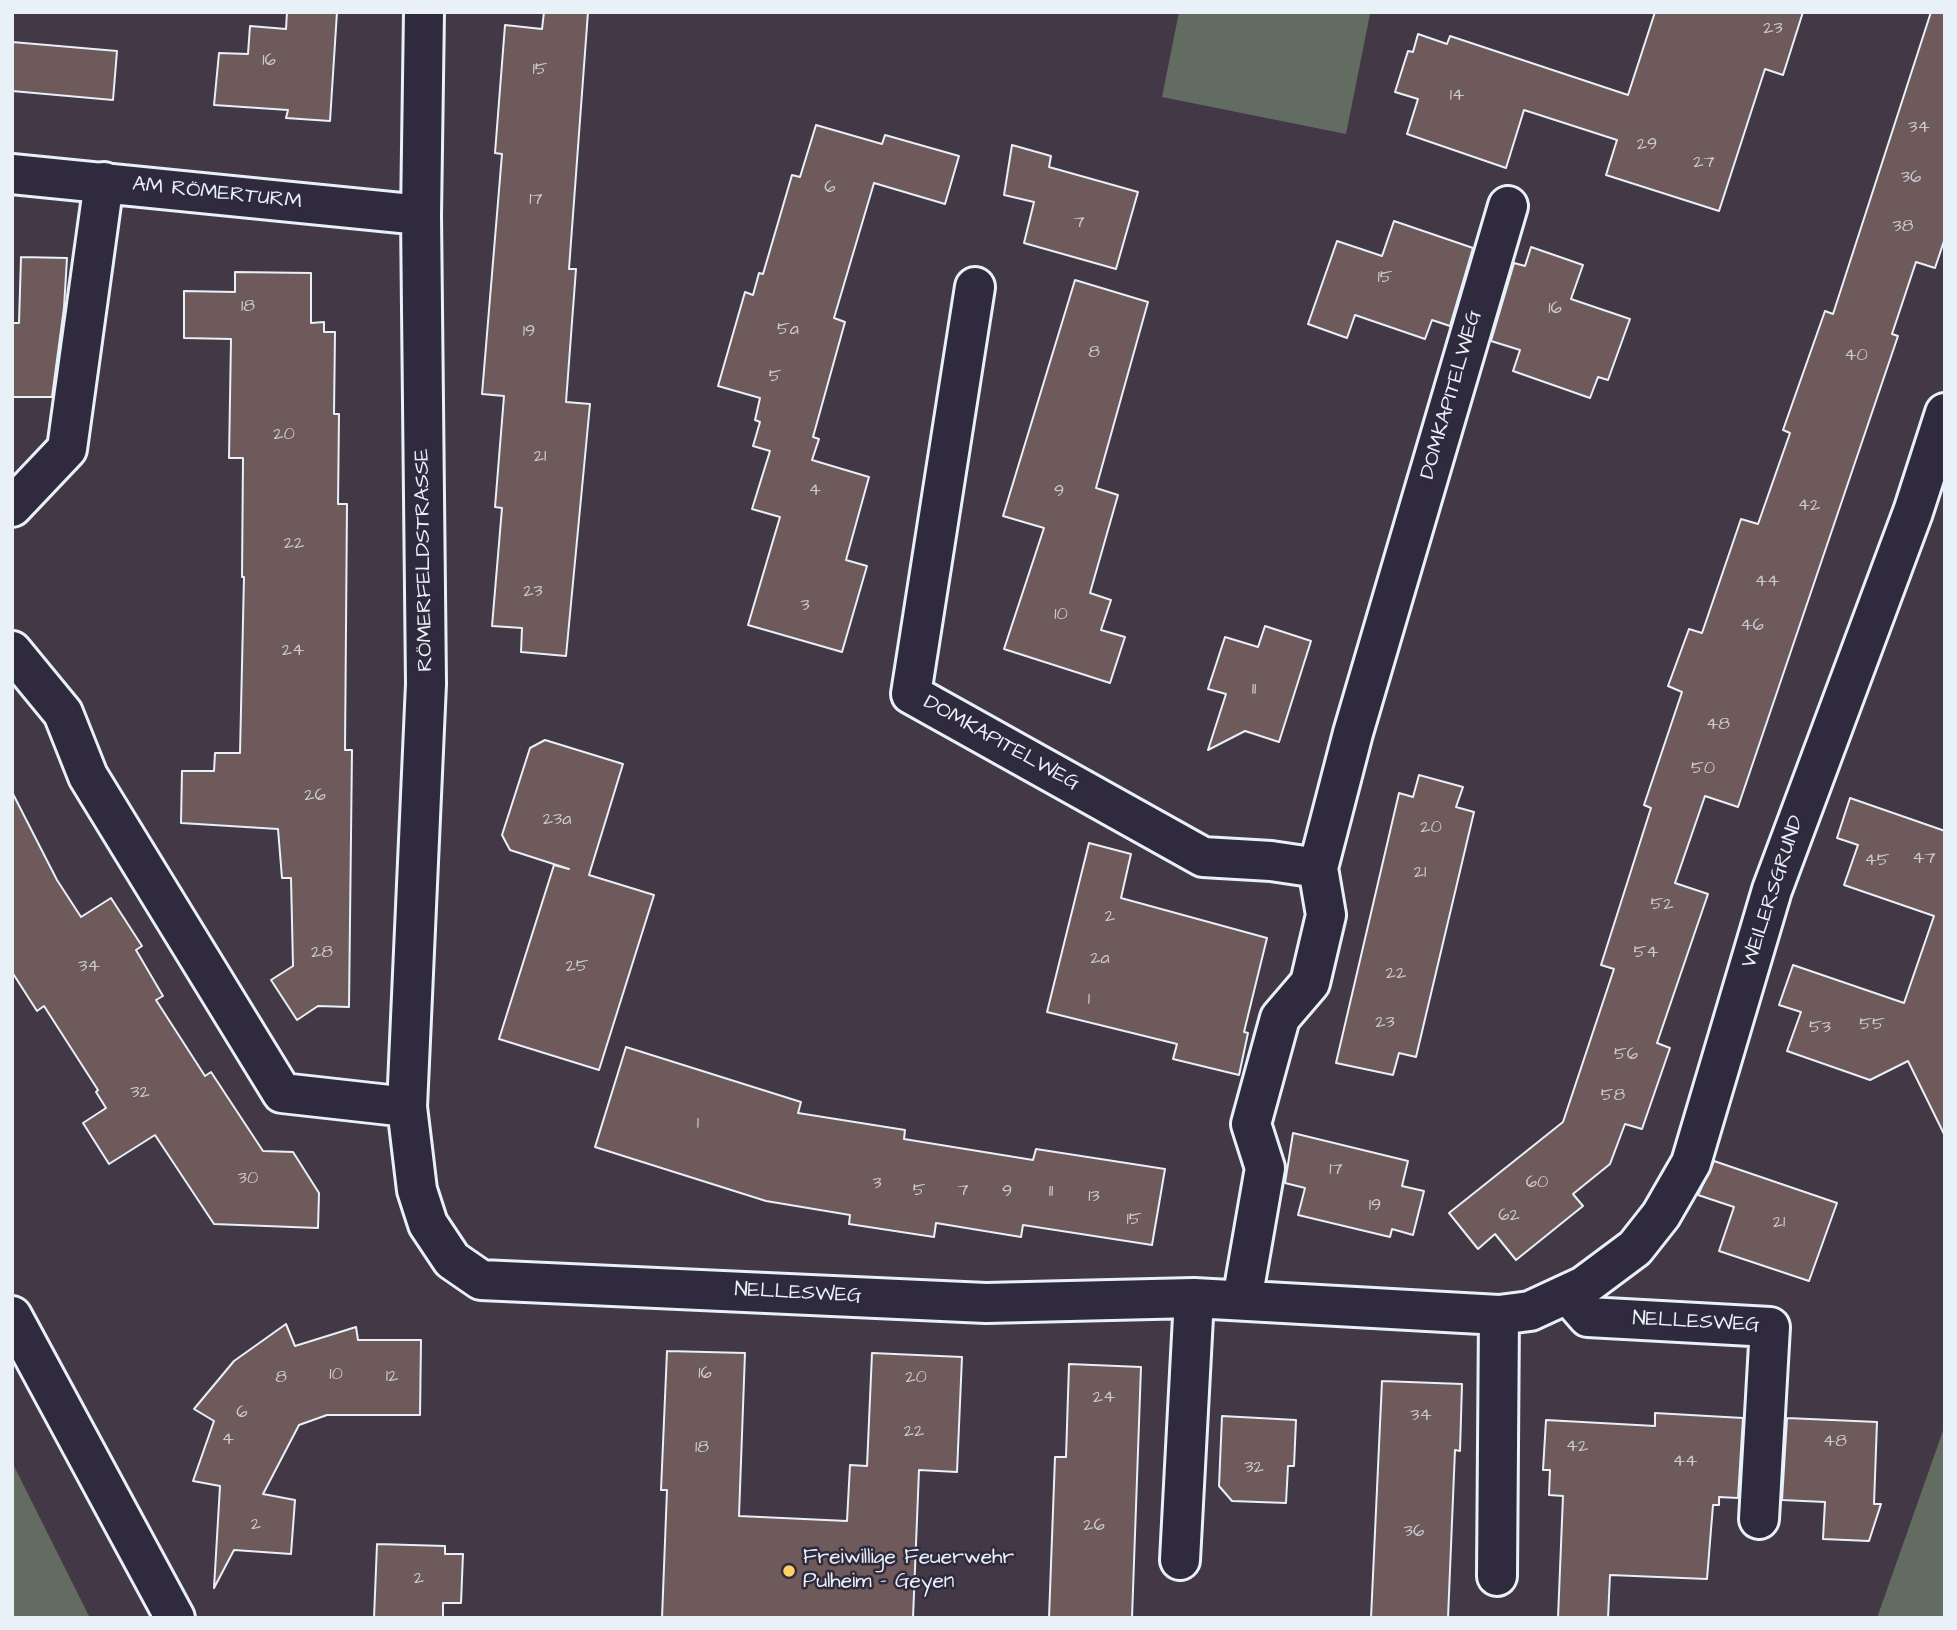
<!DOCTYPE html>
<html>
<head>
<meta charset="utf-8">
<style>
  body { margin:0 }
  #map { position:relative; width:1957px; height:1630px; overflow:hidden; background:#423846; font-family:"Architects Daughter",sans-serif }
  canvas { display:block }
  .frame { position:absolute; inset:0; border:14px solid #e8f1f8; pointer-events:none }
</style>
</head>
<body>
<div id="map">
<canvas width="1957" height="1630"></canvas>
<div class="frame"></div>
</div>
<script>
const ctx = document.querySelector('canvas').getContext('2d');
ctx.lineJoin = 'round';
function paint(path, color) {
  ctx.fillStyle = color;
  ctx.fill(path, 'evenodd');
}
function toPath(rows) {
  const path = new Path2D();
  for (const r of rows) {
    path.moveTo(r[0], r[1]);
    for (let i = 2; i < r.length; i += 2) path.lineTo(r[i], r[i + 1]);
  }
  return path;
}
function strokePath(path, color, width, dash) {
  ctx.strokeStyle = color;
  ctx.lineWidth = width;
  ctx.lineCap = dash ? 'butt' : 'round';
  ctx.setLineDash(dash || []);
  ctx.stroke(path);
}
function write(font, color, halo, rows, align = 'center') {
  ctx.font = font + ' "Architects Daughter",sans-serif';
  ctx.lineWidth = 5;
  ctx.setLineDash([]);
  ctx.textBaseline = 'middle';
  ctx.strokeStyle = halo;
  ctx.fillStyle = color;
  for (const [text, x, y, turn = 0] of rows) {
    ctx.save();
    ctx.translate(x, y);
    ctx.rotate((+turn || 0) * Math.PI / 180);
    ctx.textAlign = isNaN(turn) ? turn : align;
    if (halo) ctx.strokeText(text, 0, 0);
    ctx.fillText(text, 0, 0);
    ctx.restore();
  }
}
paint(toPath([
  [1179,12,1370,14,1346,134,1162,97],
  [1945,1425,1945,1618,1877,1618],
  [12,1462,90,1618,12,1618]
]), '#636c60');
const building = toPath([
  [287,12,337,12,330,121,286,118,288,110,214,105,219,53,248,54,250,26,286,29,287,12],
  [544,12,588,12,569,269,576,269,566,402,590,404,566,656,521,652,522,628,492,626,502,508,495,507,504,396,482,394,502,154,495,153,505,25,542,29,544,12],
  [1655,12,1803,12,1783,75,1765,69,1719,211,1606,175,1617,140,1524,110,1506,168,1407,134,1418,99,1395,92,1408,51,1413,52,1418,34,1447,44,1450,36,1628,95,1655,12],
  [1931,12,1945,12,1945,238,1935,268,1916,262,1892,334,1898,336,1738,807,1705,796,1675,883,1708,894,1657,1043,1670,1048,1642,1129,1625,1124,1610,1164,1573,1194,1583,1206,1516,1260,1495,1234,1478,1249,1449,1213,1563,1122,1614,969,1601,965,1651,808,1644,805,1682,692,1668,686,1689,629,1702,633,1741,519,1758,524,1790,433,1783,430,1825,311,1833,314,1931,12],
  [12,42,117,51,113,100,12,91,12,42],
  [816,125,882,144,885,135,959,156,945,204,874,183,834,318,845,322,813,437,819,439,812,460,869,477,846,560,867,566,842,652,748,625,780,517,752,509,770,451,753,446,760,422,755,420,760,398,718,386,745,292,753,295,759,273,763,274,792,175,800,177,816,125],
  [1012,145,1051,156,1049,167,1138,192,1116,269,1024,243,1034,202,1004,195,1012,145],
  [1394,221,1473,248,1450,326,1432,320,1425,339,1355,315,1347,338,1308,324,1337,241,1382,256,1394,221],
  [1531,247,1583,265,1571,299,1630,319,1608,380,1598,377,1590,398,1513,371,1520,350,1491,341,1514,263,1525,266,1531,247],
  [21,257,67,258,64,308,52,397,12,397,12,323,19,323,21,257],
  [235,272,311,273,311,323,324,322,324,332,335,332,334,414,339,414,338,504,347,504,345,750,352,750,349,1007,318,1006,297,1020,271,980,293,966,291,878,282,878,278,829,181,823,182,771,214,771,215,753,240,753,244,577,242,577,243,458,229,458,231,339,184,338,184,291,235,292,235,272],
  [1075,280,1148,302,1096,488,1118,495,1090,593,1111,600,1101,630,1125,637,1110,683,1004,649,1044,528,1003,516,1075,280],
  [1265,626,1311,641,1279,742,1245,731,1208,750,1226,694,1208,689,1225,637,1258,647,1265,626],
  [545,740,623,764,589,875,654,895,599,1070,499,1039,554,865,569,869,510,850,502,835,530,748,545,740],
  [1419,775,1463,787,1456,807,1474,812,1416,1057,1399,1053,1393,1075,1336,1063,1399,793,1413,797,1419,775],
  [12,792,57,880,81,917,111,898,142,946,136,950,163,996,156,1000,205,1076,211,1072,263,1151,293,1152,319,1193,318,1228,214,1224,155,1135,109,1164,83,1123,106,1108,96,1092,98,1090,44,1006,37,1011,12,972,12,792],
  [1850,798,1945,831,1945,1136,1908,1061,1870,1080,1787,1051,1801,1012,1779,1005,1793,965,1904,1003,1934,916,1844,885,1858,845,1837,838,1850,798],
  [1089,843,1131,854,1121,898,1267,938,1244,1032,1248,1033,1239,1075,1173,1059,1177,1044,1047,1012,1089,843],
  [626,1047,801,1102,798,1113,905,1130,904,1139,1033,1160,1036,1149,1165,1169,1152,1245,1023,1225,1021,1237,936,1223,934,1237,849,1224,850,1215,766,1201,595,1147,626,1047],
  [1293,1133,1408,1161,1402,1186,1424,1191,1413,1235,1392,1229,1390,1237,1298,1215,1305,1188,1285,1183,1293,1133],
  [1714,1161,1837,1203,1809,1281,1719,1251,1734,1207,1698,1195,1714,1161],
  [286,1324,295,1346,356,1327,358,1340,421,1340,420,1415,327,1415,299,1425,263,1494,295,1500,291,1554,234,1550,214,1588,220,1486,193,1481,214,1421,194,1409,234,1361,286,1324],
  [667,1351,745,1353,739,1516,847,1521,850,1465,867,1466,872,1353,962,1357,957,1472,919,1470,913,1618,662,1618,667,1490,661,1490,667,1351],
  [1069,1364,1141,1367,1132,1618,1049,1618,1055,1457,1066,1457,1069,1364],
  [1382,1381,1462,1384,1460,1451,1455,1450,1448,1618,1371,1618,1382,1381],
  [1655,1413,1743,1418,1738,1498,1719,1497,1719,1505,1713,1505,1707,1579,1610,1575,1608,1618,1558,1618,1563,1496,1549,1495,1550,1470,1543,1470,1546,1420,1655,1426,1655,1413],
  [1222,1416,1296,1420,1294,1466,1288,1466,1286,1503,1232,1501,1219,1486,1222,1416],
  [1787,1418,1877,1422,1874,1504,1881,1504,1869,1541,1823,1539,1825,1502,1782,1500,1787,1418],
  [377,1544,445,1546,445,1554,463,1554,461,1603,443,1603,443,1618,374,1618,377,1544]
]);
paint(building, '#6e5a5b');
strokePath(building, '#e8f1f8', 2);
const street = toPath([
  [424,12,421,215,426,684,407,1107,417,1190,428,1224,452,1260,481,1280,986,1303,1194,1298,1499,1315,1530,1311,1584,1286,1635,1248,1661,1215,1691,1163,1772,890,1913,512,1945,413],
  [12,174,421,215],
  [975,287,911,694,1203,857,1271,861,1318,868],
  [12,507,67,449,104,182],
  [12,651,63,713,88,776,282,1093,407,1107],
  [1568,1294,1588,1317,1770,1327,1759,1519],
  [1242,1300,1265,1168,1251,1124,1280,1018,1310,983,1326,915,1318,868,1353,733,1508,206],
  [1180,1560,1194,1298],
  [1497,1576,1499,1315]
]);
const secondary = toPath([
  [12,1316,175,1618]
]);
strokePath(street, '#e8f1f8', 44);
strokePath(secondary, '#e8f1f8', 44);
strokePath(street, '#2f2a3d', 38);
strokePath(secondary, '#2f2a3d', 38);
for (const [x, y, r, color] of [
  [789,1571,7,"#ffd166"]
]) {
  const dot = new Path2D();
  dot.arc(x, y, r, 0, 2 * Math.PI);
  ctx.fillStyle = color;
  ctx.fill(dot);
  strokePath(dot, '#2f2a3d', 2.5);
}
write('18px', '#cacbd1', null, [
  ["23",1773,29],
  ["16",269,61],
  ["15",540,70],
  ["14",1457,96],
  ["34",1919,128],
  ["29",1647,145],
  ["27",1704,163],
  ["36",1911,178],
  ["6",830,188],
  ["17",536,200],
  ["7",1079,223],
  ["38",1903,227],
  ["15",1385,278],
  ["18",248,307],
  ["16",1555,309],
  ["5a",788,330],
  ["19",529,332],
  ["8",1094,353],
  ["40",1856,356],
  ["5",775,377],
  ["20",284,435],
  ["21",540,457],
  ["4",815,491],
  ["9",1059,492],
  ["42",1809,506],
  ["22",294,544],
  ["44",1767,582],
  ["23",533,592],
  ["3",805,606],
  ["10",1061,615],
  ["46",1752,626],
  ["24",293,651],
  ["11",1254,690],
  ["48",1718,725],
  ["50",1703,769],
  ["26",315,796],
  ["23a",557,820],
  ["20",1431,828],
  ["47",1924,859],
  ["45",1877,861],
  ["21",1420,873],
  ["52",1662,905],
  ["2",1110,917],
  ["28",322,953],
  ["54",1646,953],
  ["2a",1100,959],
  ["34",89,967],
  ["25",577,967],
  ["22",1396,974],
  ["1",1089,1000],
  ["23",1385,1023],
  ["55",1872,1025],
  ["53",1820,1028],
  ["56",1626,1055],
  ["32",140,1093],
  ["58",1613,1096],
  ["1",698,1124],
  ["17",1336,1170],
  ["30",248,1179],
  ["60",1537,1183],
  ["3",877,1184],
  ["5",919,1191],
  ["7",963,1191],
  ["9",1007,1192],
  ["11",1051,1192],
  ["13",1094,1197],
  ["19",1375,1206],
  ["62",1509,1216],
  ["15",1134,1220],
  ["21",1779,1223],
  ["16",705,1374],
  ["10",336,1375],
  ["12",392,1377],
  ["8",281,1378],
  ["20",916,1378],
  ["24",1104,1398],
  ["6",242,1413],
  ["34",1421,1416],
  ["22",914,1432],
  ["4",228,1440],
  ["48",1835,1442],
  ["42",1577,1447],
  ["18",702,1448],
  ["44",1685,1462],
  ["32",1254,1468],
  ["2",256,1525],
  ["26",1094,1526],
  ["36",1414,1532],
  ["2",419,1579]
]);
write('21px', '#e8f1f8', '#2f2a3d', [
  ["AM RÖMERTURM",217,194,6],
  ["DOMKAPITELWEG",1452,395,-74],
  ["RÖMERFELDSTRASSE",425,560,-91],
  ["DOMKAPITELWEG",1001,744,29],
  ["WEILERSGRUND",1774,892,-72],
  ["NELLESWEG",798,1294,3],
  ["NELLESWEG",1696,1323,3]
]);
write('21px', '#e8f1f8', '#2f2a3d', [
  ["Freiwillige Feuerwehr",803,1559],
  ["Pulheim - Geyen",803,1583]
], 'left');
</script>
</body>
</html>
